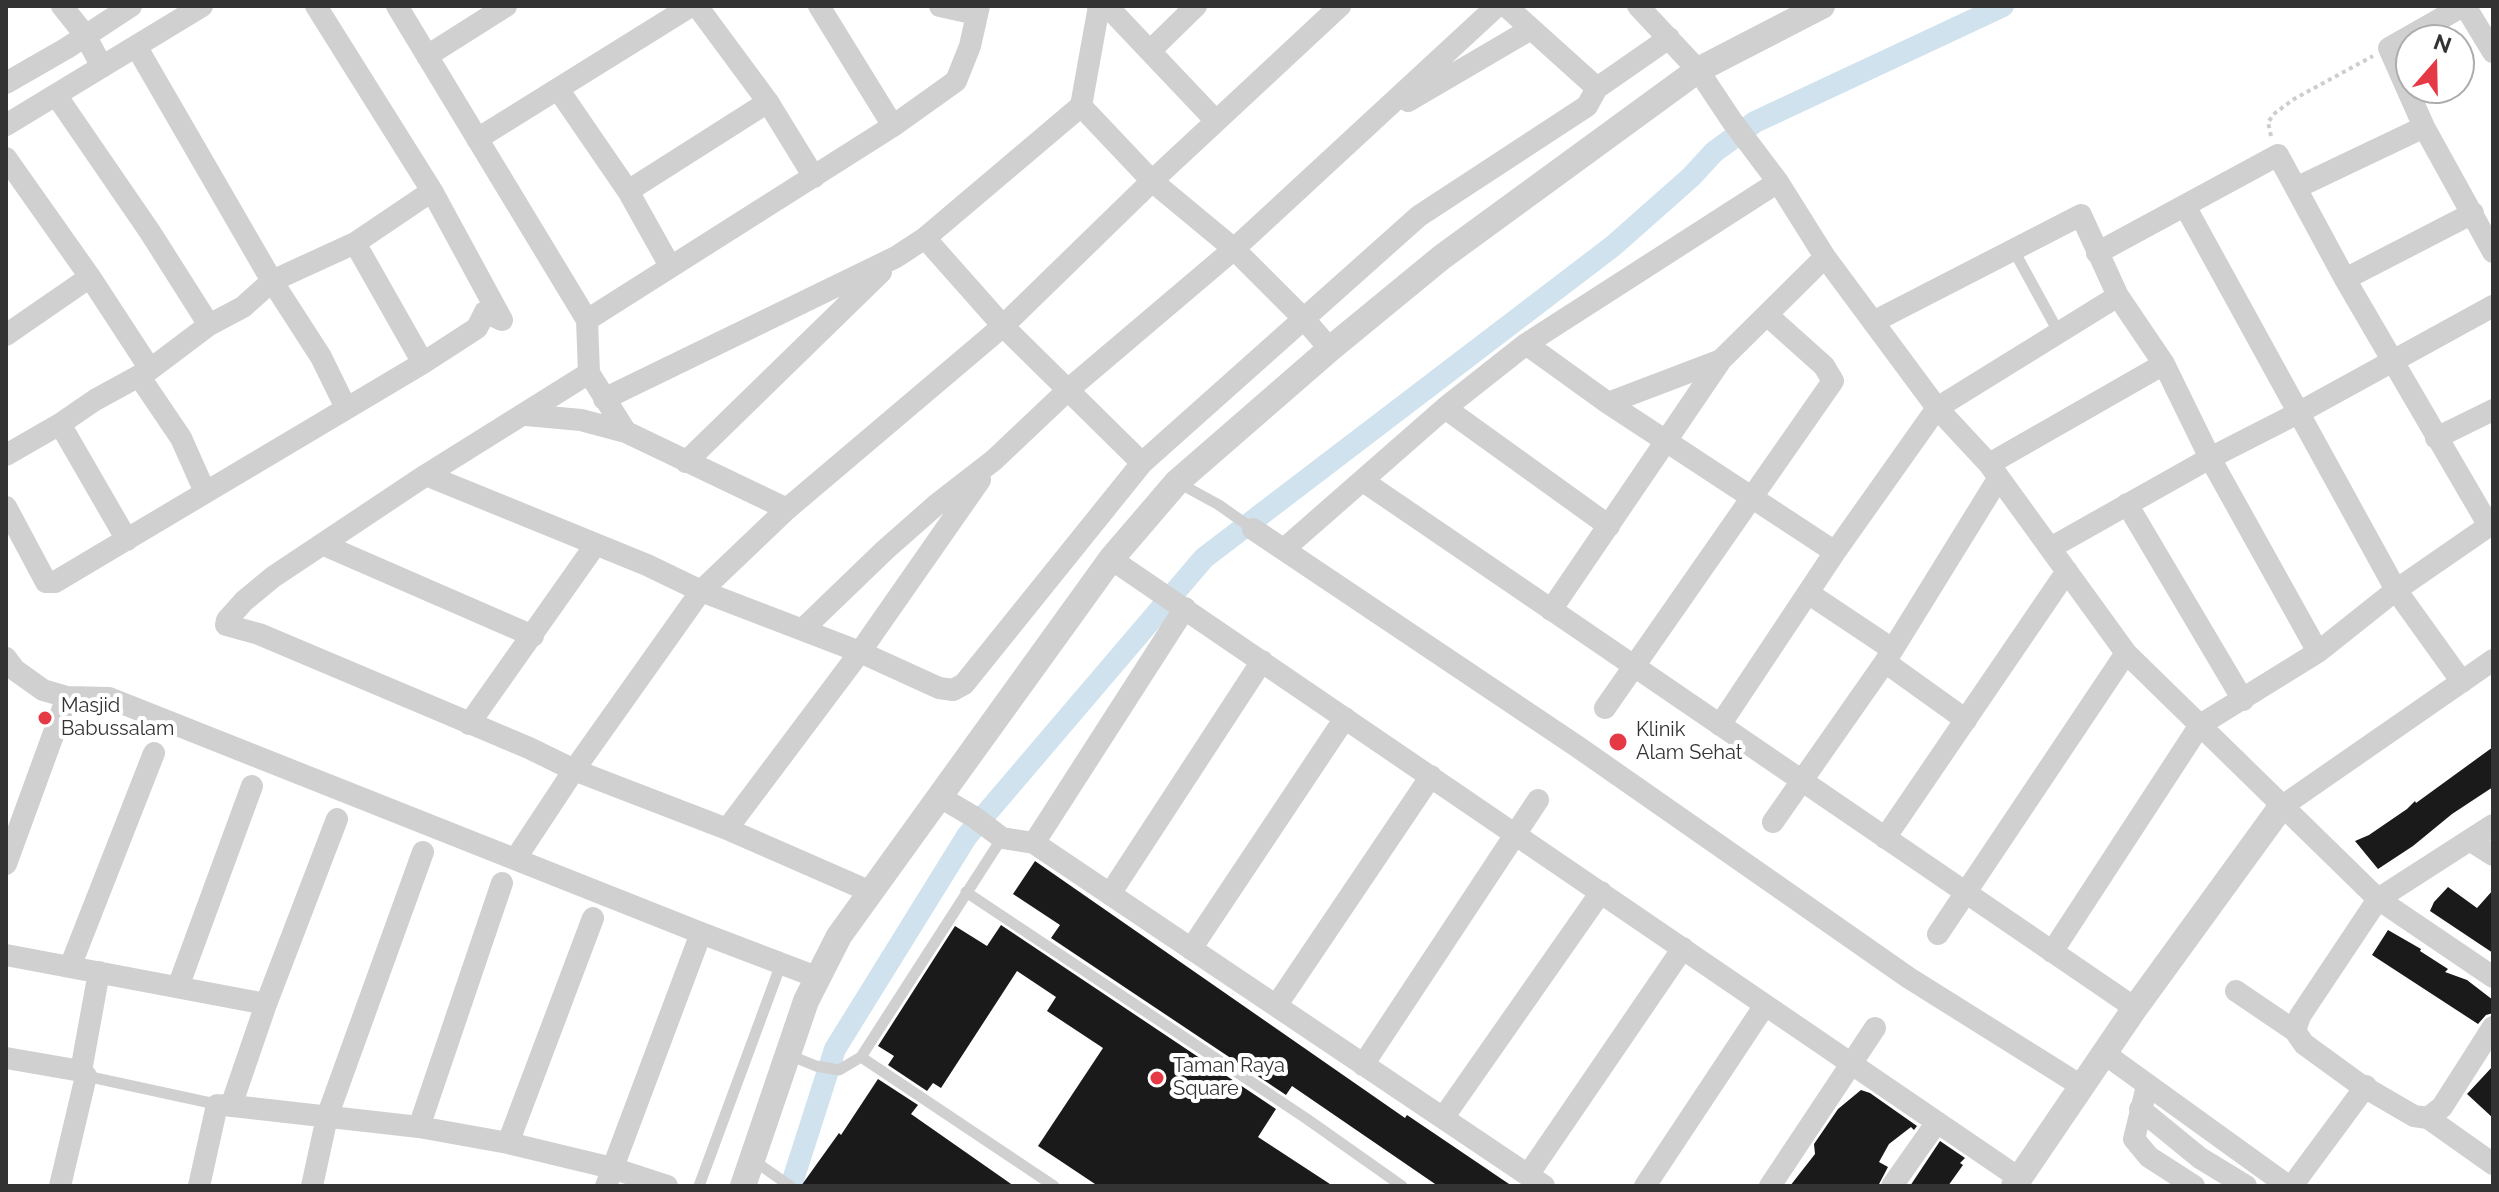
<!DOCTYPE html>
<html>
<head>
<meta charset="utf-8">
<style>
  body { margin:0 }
  #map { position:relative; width:2499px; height:1192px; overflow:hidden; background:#fff; font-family:Raleway,sans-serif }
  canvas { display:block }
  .frame { position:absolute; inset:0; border:8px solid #333; pointer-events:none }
  .north { position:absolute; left:2395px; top:24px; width:80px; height:80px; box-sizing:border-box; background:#fff; border:2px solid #adadad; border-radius:50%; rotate:20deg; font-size:22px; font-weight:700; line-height:32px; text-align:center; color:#333 }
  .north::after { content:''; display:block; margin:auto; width:28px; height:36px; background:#e63946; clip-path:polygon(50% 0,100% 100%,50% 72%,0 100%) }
</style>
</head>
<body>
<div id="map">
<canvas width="2499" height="1192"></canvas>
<div class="frame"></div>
<div class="north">N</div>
</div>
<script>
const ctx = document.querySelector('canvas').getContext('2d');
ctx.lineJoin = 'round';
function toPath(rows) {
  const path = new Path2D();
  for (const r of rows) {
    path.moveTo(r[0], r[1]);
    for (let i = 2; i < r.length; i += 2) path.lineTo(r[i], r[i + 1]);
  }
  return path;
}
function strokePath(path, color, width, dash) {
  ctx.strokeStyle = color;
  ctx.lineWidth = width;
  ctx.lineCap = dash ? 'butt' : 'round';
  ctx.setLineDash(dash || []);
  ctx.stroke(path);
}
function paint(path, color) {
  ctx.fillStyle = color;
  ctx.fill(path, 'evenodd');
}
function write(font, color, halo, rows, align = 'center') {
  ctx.font = font + ' Raleway,sans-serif';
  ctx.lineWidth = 8;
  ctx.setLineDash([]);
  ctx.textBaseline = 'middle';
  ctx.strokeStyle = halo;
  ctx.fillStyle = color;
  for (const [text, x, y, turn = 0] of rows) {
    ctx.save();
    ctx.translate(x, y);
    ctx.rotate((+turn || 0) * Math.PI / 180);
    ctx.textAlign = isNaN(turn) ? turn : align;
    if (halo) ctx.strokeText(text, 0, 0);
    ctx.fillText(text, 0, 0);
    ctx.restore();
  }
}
strokePath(toPath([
  [791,1186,835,1049,967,836,1204,558,1613,246,1691,177,1714,152,1755,122,2003,6]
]), '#cfe2ee', 22);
paint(toPath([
  [2493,747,2493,787,2452,814,2413,846,2378,869,2355,841,2369,835,2407,809,2415,801,2416,803],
  [1035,861,1405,1118,1407,1115,1512,1186,1438,1186,1292,1086,1286,1095,1051,938,1060,925,1013,894],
  [2448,887,2477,908,2493,890,2493,953,2430,911,2434,902],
  [1001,925,1276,1109,1258,1137,1333,1186,1098,1186,1038,1146,1103,1048,1047,1011,1056,997,1017,971,941,1088,933,1083,927,1091,888,1065,894,1056,878,1046,955,926,987,946],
  [2388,930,2421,949,2420,951,2448,969,2445,972,2467,980,2493,1000,2493,1013,2486,1015,2478,1024,2372,955],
  [2493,1066,2493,1118,2467,1094],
  [878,1079,918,1105,911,1114,1014,1186,801,1186,839,1133,841,1135],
  [1861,1090,1870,1093,1917,1126,1914,1130,1911,1127,1889,1144,1879,1162,1888,1167,1878,1186,1790,1186,1815,1154,1814,1144,1838,1109],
  [1940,1141,1965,1158,1960,1163,1963,1165,1948,1186,1910,1186]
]), '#1a1a1a');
strokePath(toPath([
  [2271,136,2268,122,2275,113,2294,99,2373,56]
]), '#cdcdcd', 4, [4, 4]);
strokePath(toPath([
  [2013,249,2059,333],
  [1177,482,1219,505,1253,529],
  [966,892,1307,1119,1402,1186],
  [789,1055,816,1066,839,1070,861,1057,1002,838],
  [861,1057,1054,1186],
  [86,1076,220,1105],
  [753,1160,790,1186],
  [699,1186,781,964]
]), '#d0d0d0', 11);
strokePath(toPath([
  [62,6,85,35,102,67],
  [397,6,587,320,589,373,626,432,787,509],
  [697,6,768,102,814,177],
  [819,6,893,126],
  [940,6,976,14],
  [1107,6,1216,121],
  [1506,6,1597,88],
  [1638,6,1698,70,1732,121,1778,182,1825,257,1937,408,1989,464,2126,653,2378,899,2493,977],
  [2463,6,2389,48,2424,127,2493,252],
  [2465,6,2493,52],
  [136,46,272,281,321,357,346,408],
  [1151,50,1196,6],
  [427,56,506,6],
  [6,83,67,48,131,6],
  [558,89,628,191,670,266],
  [56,95,150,232,209,325],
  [1408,101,1531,29],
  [1081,106,1152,181,1234,249,1304,319,1330,349],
  [6,125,202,6],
  [477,139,691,6],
  [6,158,90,277,150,369],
  [2298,187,2424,127],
  [628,191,768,102],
  [2185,206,2396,590,2462,682],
  [925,238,1003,326,1142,463],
  [355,243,423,363],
  [2097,253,2278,155,2345,279,2489,526],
  [2345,279,2473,213],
  [587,320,893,126,956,81,970,46,979,6],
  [1873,322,2081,215,2118,296,2164,364,2210,458,2318,652],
  [6,335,90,277],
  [1526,344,1608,403,1835,552],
  [589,373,426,475,273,577,244,601,227,620,226,625,259,634,529,748,574,770,727,829,871,892],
  [139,376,181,438,205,492],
  [604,399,896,257,925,238,1081,106,1099,6],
  [1608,403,1721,360,1825,257],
  [1445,408,1609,526],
  [526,415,581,420,626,432],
  [60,424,127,540],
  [2436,438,2493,410],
  [6,455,60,424,95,400,148,371,209,325,243,307,272,281,355,243,432,191],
  [686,462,881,272],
  [1989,464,2164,364],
  [426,475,647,565,701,591,860,652,939,688,953,690,964,684,1142,463,1419,216,1587,106,1597,88,1669,38],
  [1363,481,2135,1008],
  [2127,504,2243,700],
  [6,507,46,582,55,582,423,363,477,328,485,312,502,320,432,191,316,6],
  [1253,529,1578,747,1909,978,2083,1087],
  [324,545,533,636],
  [2052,547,2210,458,2300,412,2493,306],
  [1284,549,1445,408,1526,344,1778,182],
  [1111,559,2019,1178],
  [1808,593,1892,649],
  [1551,610,1721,360],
  [803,629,885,550,936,505,994,460,1069,389,1234,249,1497,6],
  [6,658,15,670,43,690,67,697,109,698,701,933,819,978],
  [1885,662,1966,720],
  [1605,708,1833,381,1824,366,1767,315],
  [469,724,596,544],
  [1720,725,1835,552,1937,408,2118,296],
  [940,797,974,817,1002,838,1034,843,1185,608],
  [2281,807,2493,660],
  [1773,822,1885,662,1998,479],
  [727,829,860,652,980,480],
  [1885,838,2067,571],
  [2471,841,2493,855],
  [1034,843,1544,1186],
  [516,858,574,770,701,591,787,509,1003,326,1152,181,1340,6],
  [6,864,67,697],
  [1110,894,1262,661],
  [1938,934,2126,653],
  [1191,949,1345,718],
  [2052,952,2200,725,2318,652,2396,590,2493,523],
  [6,955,266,1004],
  [70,967,154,753],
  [178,987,252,786],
  [2236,991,2295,1031,2304,1044,2359,1084,2414,1116,2428,1118,2493,1164],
  [1276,1006,1431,776],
  [2295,1031,2300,1016,2378,899,2493,825],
  [2105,1054,2288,1186],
  [6,1058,81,1071,86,1076,60,1186],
  [1363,1065,1538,800],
  [81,1071,99,972],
  [2147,1086,2134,1139,2149,1157,2194,1186],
  [224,1105,419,1127,508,1143,612,1168,667,1186],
  [231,1106,266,1004,337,819],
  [2140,1109,2200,1158,2246,1186],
  [1443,1118,1601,892],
  [2428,1118,2442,1107,2493,1027],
  [419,1127,502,883],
  [508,1143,593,918],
  [1528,1175,1683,948],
  [199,1186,217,1105],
  [312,1186,327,1117,423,852],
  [606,1186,701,933],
  [1645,1186,1765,1005],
  [1770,1186,1875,1028],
  [1892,1186,1937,1122],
  [2292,1186,2366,1086]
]), '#d0d0d0', 22);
strokePath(toPath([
  [743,1186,806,1001,839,936,1111,559,1177,482,1330,349,1442,257,1698,70,1822,6],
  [2014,1186,2135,1008,2281,807]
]), '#d0d0d0', 26);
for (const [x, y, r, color] of [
  [45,718,8,"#e63946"],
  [1618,742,10,"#e63946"],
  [1157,1078,8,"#e63946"]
]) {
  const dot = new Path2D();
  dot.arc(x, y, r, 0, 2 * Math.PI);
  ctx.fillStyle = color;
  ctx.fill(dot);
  strokePath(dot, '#fff', 3);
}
write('20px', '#333', '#fff', [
  ["Masjid",61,706],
  ["Babussalam",61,729],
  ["Klinik",1636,730],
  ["Alam Sehat",1636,753],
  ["Taman Raya",1173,1066],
  ["Square",1173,1089]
], 'left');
</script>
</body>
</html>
